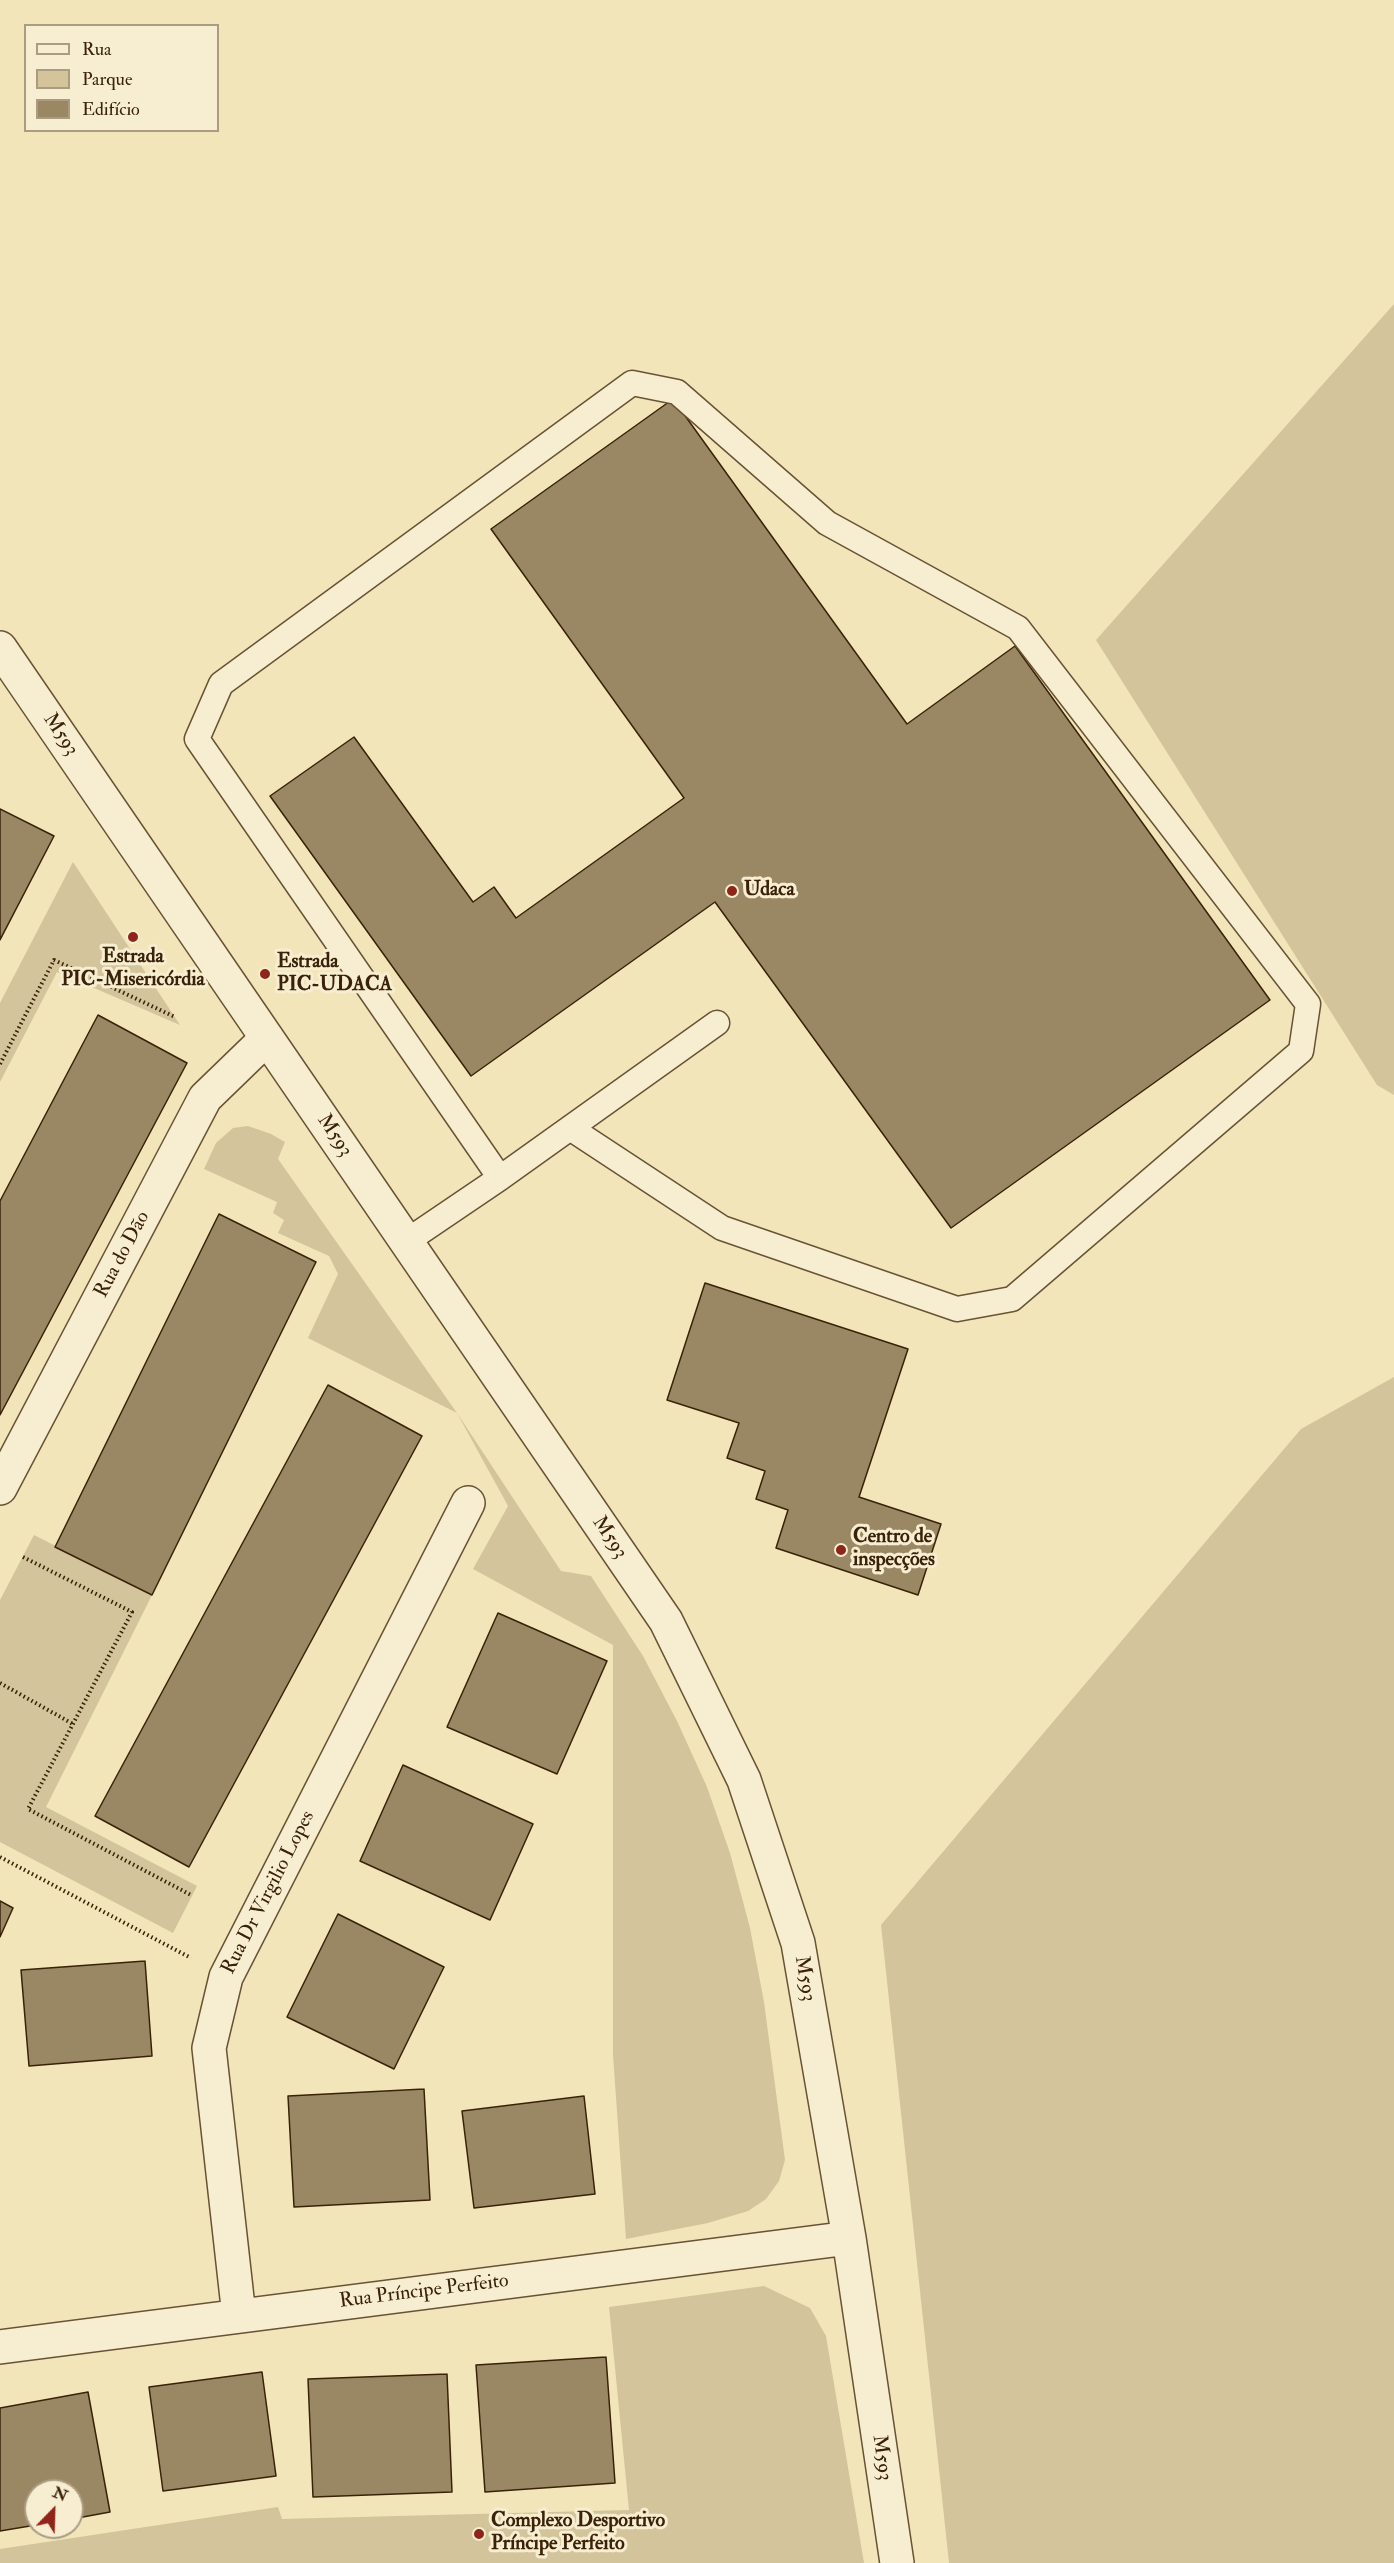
<!DOCTYPE html>
<html>
<head>
<meta charset="utf-8">
<style>
  body { margin:0 }
  #map { position:relative; width:1394px; height:2563px; overflow:hidden; background:#f2e5b9; font-family:"IM FELL Double Pica",serif }
  canvas { display:block }
  .legend { position:absolute; left:24px; top:24px; width:195px; height:108px; box-sizing:border-box; background:#f7eed2; border:2px solid #ab9c81; margin:0; padding:8px 10px; list-style:none; font-size:18px; color:#3a2208 }
  .legend li { display:flex; align-items:center; gap:12px; height:30px }
  .legend b { width:30px; border:2px solid #ab9c81 }
  .north { position:absolute; left:24px; top:2479px; width:60px; height:60px; box-sizing:border-box; background:#f7eed2; border:2px solid #ab9c81; border-radius:50%; rotate:23deg; font-size:16px; font-weight:700; line-height:24px; text-align:center; color:#3a2208 }
  .north::after { content:''; display:block; margin:auto; width:21px; height:27px; background:#8f2418; clip-path:polygon(50% 0,100% 100%,50% 72%,0 100%) }
</style>
</head>
<body>
<div id="map">
<canvas width="1394" height="2563"></canvas>
<ul class="legend">
<li><b style="height:8px;background:#f7eed2"></b>Rua</li>
<li><b style="height:16px;background:#d3c49b"></b>Parque</li>
<li><b style="height:16px;background:#9a8764"></b>Edifício</li>
</ul>
<div class="north">N</div>
</div>
<script>
const ctx = document.querySelector('canvas').getContext('2d');
ctx.lineJoin = 'round';
function paint(path, color) {
  ctx.fillStyle = color;
  ctx.fill(path, 'evenodd');
}
function toPath(rows) {
  const path = new Path2D();
  for (const r of rows) {
    path.moveTo(r[0], r[1]);
    for (let i = 2; i < r.length; i += 2) path.lineTo(r[i], r[i + 1]);
  }
  return path;
}
function strokePath(path, color, width, dash) {
  ctx.strokeStyle = color;
  ctx.lineWidth = width;
  ctx.lineCap = dash ? 'butt' : 'round';
  ctx.setLineDash(dash || []);
  ctx.stroke(path);
}
function write(font, color, halo, rows, align = 'center') {
  ctx.font = font + ' "IM FELL Double Pica",serif';
  ctx.lineWidth = 6;
  ctx.setLineDash([]);
  ctx.textBaseline = 'middle';
  ctx.strokeStyle = halo;
  ctx.fillStyle = color;
  for (const [text, x, y, turn = 0] of rows) {
    ctx.save();
    ctx.translate(x, y);
    ctx.rotate((+turn || 0) * Math.PI / 180);
    ctx.textAlign = isNaN(turn) ? turn : align;
    if (halo) ctx.strokeText(text, 0, 0);
    ctx.fillText(text, 0, 0);
    ctx.restore();
  }
}
paint(toPath([
  [1394,304,1394,1095,1377,1085,1096,640],
  [73,862,180,1025,57,972,0,1082,0,1003],
  [248,1126,271,1134,285,1142,278,1159,457,1413,561,1571,591,1576,643,1656,677,1721,707,1787,730,1853,750,1928,764,2002,785,2160,779,2181,766,2199,748,2211,708,2223,626,2239,613,2055,613,1645,473,1569,508,1506,457,1413,308,1338,338,1274,329,1256,278,1233,284,1220,273,1213,277,1202,204,1169,216,1143,233,1128],
  [1394,1377,1394,2563,949,2563,881,1925,1301,1429],
  [34,1535,152,1595,46,1807,197,1886,173,1933,0,1842,0,1600],
  [764,2286,810,2308,826,2336,864,2563,0,2563,0,2549,278,2507,282,2519,629,2510,609,2307]
]), '#d3c49b');
const building = toPath([
  [673,399,907,724,1015,646,1270,1000,951,1228,715,902,471,1076,270,796,354,737,473,902,494,887,516,918,684,798,491,529,673,399],
  [0,809,54,836,0,940,0,809],
  [98,1015,187,1063,0,1415,0,1201,98,1015],
  [219,1214,316,1262,152,1595,55,1547,219,1214],
  [705,1283,908,1349,859,1497,941,1524,918,1595,776,1548,788,1510,756,1499,765,1471,727,1458,739,1423,667,1400,705,1283],
  [328,1385,422,1436,189,1867,95,1816,328,1385],
  [498,1613,607,1661,557,1774,447,1727,498,1613],
  [403,1765,533,1824,490,1920,360,1861,403,1765],
  [0,1901,13,1908,0,1937,0,1901],
  [338,1914,444,1967,394,2069,287,2017,338,1914],
  [145,1961,152,2056,29,2066,21,1970,145,1961],
  [424,2089,430,2200,294,2207,288,2096,424,2089],
  [584,2096,595,2194,474,2208,462,2111,584,2096],
  [606,2357,615,2483,485,2492,476,2365,606,2357],
  [262,2372,276,2476,163,2491,149,2387,262,2372],
  [447,2374,452,2492,313,2497,308,2379,447,2374],
  [88,2392,110,2512,72,2519,72,2491,36,2491,36,2525,0,2531,0,2408,88,2392]
]);
paint(building, '#9a8764');
strokePath(building, '#3a2208', 1.5);
const lane = toPath([
  [500,1178,197,739,221,684,632,383,677,392,827,523,1018,628,1308,1004,1301,1051,1012,1299,957,1309,722,1228,570,1128],
  [407,1241,500,1178,717,1023]
]);
const street = toPath([
  [0,648,666,1621,744,1780,798,1943,849,2238,897,2563],
  [0,1488,205,1098,267,1038],
  [239,2316,209,2048,226,1977,468,1503],
  [0,2347,849,2238]
]);
strokePath(lane, '#685334', 27);
strokePath(street, '#685334', 36);
strokePath(toPath([
  [0,1064,54,960,175,1017],
  [23,1557,132,1612,28,1809,191,1895],
  [0,1683,73,1724],
  [0,1857,191,1958]
]), '#3a2208', 4, [1.5, 3]);
strokePath(lane, '#f7eed2', 24);
strokePath(street, '#f7eed2', 33);
for (const [x, y, r, color] of [
  [732,891,6,"#8f2418"],
  [133,937,6,"#8f2418"],
  [265,974,6,"#8f2418"],
  [841,1550,6,"#8f2418"],
  [479,2534,6,"#8f2418"]
]) {
  const dot = new Path2D();
  dot.arc(x, y, r, 0, 2 * Math.PI);
  ctx.fillStyle = color;
  ctx.fill(dot);
  strokePath(dot, '#f7eed2', 2);
}
write('20px', '#3a2208', '#f7eed2', [
  ["M593",60,735,56],
  ["M593",334,1136,56],
  ["Rua do Dão",123,1255,-62],
  ["M593",609,1538,56],
  ["Rua Dr Virgilio Lopes",269,1893,-63],
  ["M593",804,1979,80],
  ["Rua Príncipe Perfeito",424,2292,-7],
  ["M593",881,2458,82]
]);
write('bold 20px', '#3a2208', '#f7eed2', [
  ["Udaca",744,891],
  ["Estrada",133,958,"center"],
  ["PIC-Misericórdia",133,981,"center"],
  ["Estrada",277,963],
  ["PIC-UDACA",277,986],
  ["Centro de",853,1538],
  ["inspecções",853,1561],
  ["Complexo Desportivo",491,2522],
  ["Príncipe Perfeito",491,2545]
], 'left');
</script>
</body>
</html>
